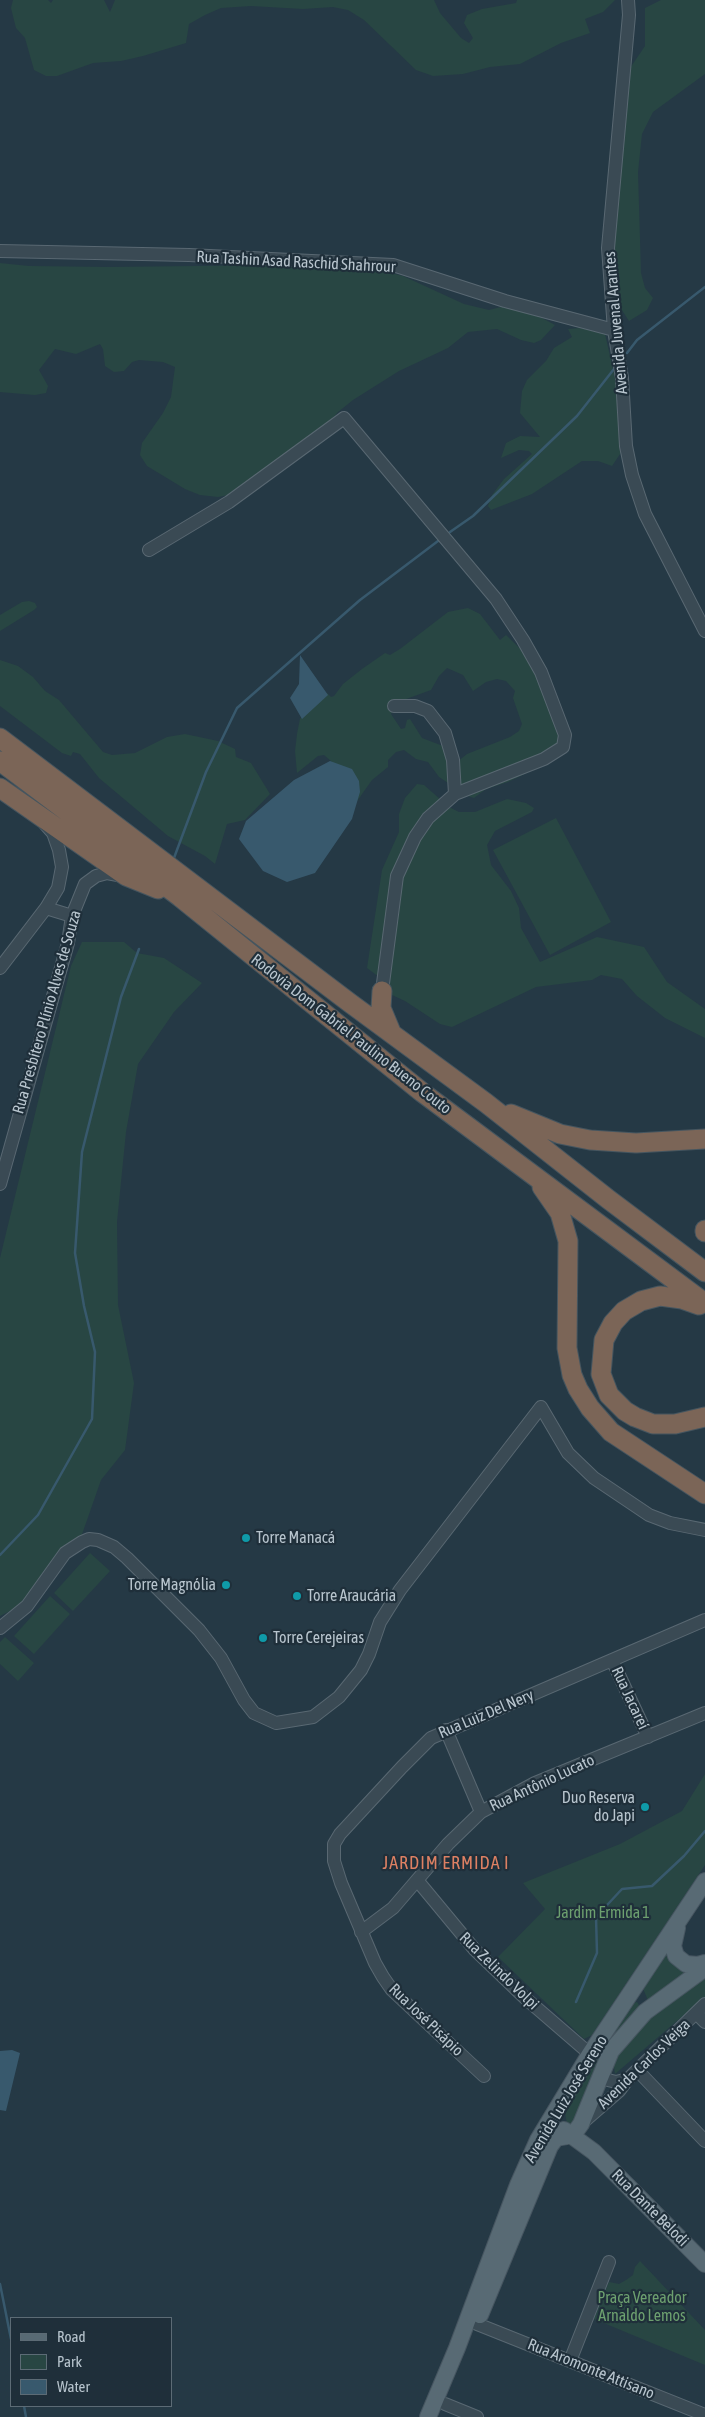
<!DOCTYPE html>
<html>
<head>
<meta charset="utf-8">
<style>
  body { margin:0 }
  #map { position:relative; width:705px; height:2417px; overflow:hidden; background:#253945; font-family:"Asap Condensed",sans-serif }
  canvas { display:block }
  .legend { position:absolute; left:10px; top:2317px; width:162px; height:90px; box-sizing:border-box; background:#1f2f3a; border:1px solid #5c6b75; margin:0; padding:6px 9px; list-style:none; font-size:15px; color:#b8c5ce }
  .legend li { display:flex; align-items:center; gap:10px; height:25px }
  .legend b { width:25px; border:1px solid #5c6b75 }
</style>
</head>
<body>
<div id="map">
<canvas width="705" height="2417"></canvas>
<ul class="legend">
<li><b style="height:6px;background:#586a74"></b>Road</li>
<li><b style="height:14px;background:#284643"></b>Park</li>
<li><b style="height:14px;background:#38596d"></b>Water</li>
</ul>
</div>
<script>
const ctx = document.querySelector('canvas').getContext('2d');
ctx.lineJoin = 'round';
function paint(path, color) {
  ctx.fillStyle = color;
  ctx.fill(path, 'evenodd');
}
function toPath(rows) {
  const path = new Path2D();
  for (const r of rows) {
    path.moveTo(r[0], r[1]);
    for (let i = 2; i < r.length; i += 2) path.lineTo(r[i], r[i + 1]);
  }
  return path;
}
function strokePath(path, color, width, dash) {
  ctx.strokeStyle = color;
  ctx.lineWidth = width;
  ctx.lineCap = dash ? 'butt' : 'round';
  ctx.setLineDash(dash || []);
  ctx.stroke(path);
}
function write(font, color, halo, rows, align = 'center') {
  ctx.font = font + ' "Asap Condensed",sans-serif';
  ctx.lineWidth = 4.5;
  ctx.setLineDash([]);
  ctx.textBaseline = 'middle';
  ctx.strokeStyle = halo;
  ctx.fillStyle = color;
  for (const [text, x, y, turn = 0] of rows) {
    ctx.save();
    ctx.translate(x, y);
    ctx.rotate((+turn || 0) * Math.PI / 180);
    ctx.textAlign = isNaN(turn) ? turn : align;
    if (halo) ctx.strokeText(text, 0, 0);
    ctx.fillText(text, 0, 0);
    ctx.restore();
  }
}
paint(toPath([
  [13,0,48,0,51,3,53,0,104,0,110,12,115,0,434,0,440,13,461,38,469,43,473,38,464,23,467,15,482,9,516,3,517,0,615,0,603,12,585,19,590,33,561,43,520,64,490,67,463,74,433,76,416,70,364,20,348,10,333,7,303,9,251,6,221,8,205,15,189,24,186,43,143,56,121,61,93,63,57,76,46,76,34,70,25,38,16,28,11,8],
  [661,0,705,0,705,74,653,112,642,134,638,172,641,273,645,288,653,298,647,310,629,321,616,301,610,282,626,74,645,46,645,8],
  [0,263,29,266,109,267,285,265,370,268,403,276,464,304,489,310,501,307,510,308,542,318,555,325,541,340,534,343,521,340,497,329,468,332,448,348,399,371,353,400,338,412,310,444,233,494,218,497,200,495,185,489,147,466,140,455,142,443,163,413,171,397,175,367,163,362,139,360,132,362,124,371,114,372,105,366,103,349,100,344,76,354,55,349,39,370,48,386,46,393,35,395,0,392],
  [580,328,605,334,616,382,624,448,612,466,598,461,582,461,532,494,491,510,488,506,492,495,504,479,532,454,529,451,519,450,501,458,506,443,520,436,540,437,520,413,522,391,527,380,546,361,554,348,572,337,568,329],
  [29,601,35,603,37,607,34,610,0,631,0,615,22,602],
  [468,608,480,614,500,640,506,635,539,667,561,734,556,748,535,769,508,782,486,789,474,798,468,796,439,777,428,762,416,759,404,750,396,752,388,760,388,767,372,780,355,804,331,761,324,755,318,756,297,773,295,751,297,734,300,719,308,705,327,693,331,697,334,696,343,684,362,669,385,653,390,655,400,649,448,612],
  [447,668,463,675,473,691,486,682,497,679,506,681,515,691,513,698,522,724,519,731,510,737,467,754,457,762,443,746,422,738,410,719,407,720,405,728,401,729,391,714,393,708,398,702,431,690,439,676],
  [0,660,18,666,33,677,45,691,59,700,103,752,112,755,135,753,167,737,185,734,218,741,235,749,236,757,251,763,270,794,245,820,227,824,215,864,205,856,168,836,99,778,80,754,73,752,71,756,62,753,0,706],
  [417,784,424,785,449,807,459,812,475,812,507,799,526,803,534,808,532,812,495,831,487,845,491,865,511,891,519,908,521,928,540,962,597,937,644,947,667,982,705,1009,705,1038,665,1018,637,996,622,979,601,975,592,980,536,987,452,1027,440,1024,405,1001,379,989,379,977,367,968,382,870,399,832,399,814,405,798],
  [556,818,611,922,550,955,493,850],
  [82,942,124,942,137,953,164,958,202,983,174,1012,138,1064,126,1132,117,1222,118,1305,134,1383,125,1450,101,1480,79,1543,60,1553,18,1607,0,1616,0,1258,71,966],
  [90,1553,110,1571,73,1611,54,1593],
  [50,1596,70,1614,34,1654,14,1636],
  [5,1637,34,1663,18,1681,0,1664,0,1642],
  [705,1774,705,1865,592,2035,584,2039,498,1957,545,1909,523,1883,620,1844,682,1811],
  [671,1941,696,1970,649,2003,642,1986],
  [705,1978,705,1997,615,2074,613,2061,620,2049,648,2020],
  [637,2002,639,2005,638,2010,580,2120,571,2126,567,2124,565,2112,601,2050,632,2003],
  [640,2261,705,2330,705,2365,594,2319,609,2282,619,2284,626,2280,633,2275,635,2267]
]), '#284643');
paint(toPath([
  [300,655,328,695,302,719,290,698,299,684],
  [330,761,352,769,359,781,360,792,352,819,315,873,287,882,263,871,239,839,246,821,294,780],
  [12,2050,20,2053,6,2111,0,2110,0,2051]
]), '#38596d');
strokePath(toPath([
  [627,353,637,340,705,287],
  [450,532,473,516,577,416,614,369],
  [174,858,206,772,237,708,360,600,438,541],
  [0,1555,38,1515,92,1419,95,1352,84,1306,75,1253,82,1152,121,997,139,949],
  [576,2002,597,1953,596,1917,622,1889,652,1886,684,1856,705,1831],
  [0,2284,11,2339],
  [24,2406,26,2417]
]), '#38596d', 2.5);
const minor = toPath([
  [628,0,629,15,608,248,614,330,622,378,626,446,632,475,645,514,705,631],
  [0,251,189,255,393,265,505,301,614,330],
  [149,550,229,502,344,418,496,599,523,640,541,672,565,735,563,747,544,759,455,794,428,818,415,837,397,876,382,991],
  [394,706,415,706,428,711,445,733,453,760,455,794],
  [46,908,72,916],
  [0,968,46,908,58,888,62,867,59,850,53,833,45,824],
  [0,1184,68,943,72,916,85,884,96,876,107,873,123,876],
  [0,1628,27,1606,65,1553,82,1542,89,1539,98,1540,114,1547,127,1558,199,1630,221,1658,244,1700,254,1713,276,1723,313,1717,339,1697,361,1670,369,1654,380,1622,400,1590,541,1407,568,1453,594,1478,649,1515,670,1523,705,1530],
  [612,1660,648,1737],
  [446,1730,481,1812],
  [417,1880,475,1950,524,1997,590,2054],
  [361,1932,393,1908,448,1844,481,1812,535,1783,705,1713],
  [696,2013,705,2022],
  [638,2071,705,2141],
  [484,2076,392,1990,383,1977,375,1963,341,1883,334,1861,334,1844,340,1834,402,1767,431,1738,705,1620],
  [600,2078,616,2082,628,2079],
  [581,2124,619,2091,628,2079,705,2004],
  [477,2324,705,2415],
  [570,2361,609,2262],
  [445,2404,477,2417]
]);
const major = toPath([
  [677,1928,673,1946,676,1956,686,1964,698,1965,705,1963],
  [564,2130,594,2152,705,2264],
  [480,2315,550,2146,556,2138,573,2135,581,2124,611,2051,645,2012,705,1968],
  [428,2417,457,2348,518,2185,538,2140,590,2054,705,1881]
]);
const highway = toPath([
  [0,738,350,1003,486,1103,608,1199,705,1272],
  [0,761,180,897,423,1093,705,1303],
  [0,788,126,876,158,889],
  [382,991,381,1008,391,1032],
  [511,1114,560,1134,590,1140,636,1143,705,1139],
  [542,1187,560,1213,568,1241,567,1348,572,1375,578,1389,590,1408,611,1432,705,1494],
  [705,1230,705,1232],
  [699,1305,682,1299,660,1296,641,1301,624,1311,613,1323,604,1340,601,1374,609,1395,625,1411,635,1417,653,1424,675,1424,705,1417]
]);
strokePath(minor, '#596872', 14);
strokePath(major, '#475661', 18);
strokePath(highway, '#45555f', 21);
strokePath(minor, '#3a4a54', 12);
strokePath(major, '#586a74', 16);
strokePath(highway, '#7b6557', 19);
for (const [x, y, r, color] of [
  [246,1538,5,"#0f9aa8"],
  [226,1585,5,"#0f9aa8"],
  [297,1596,5,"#0f9aa8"],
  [263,1638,5,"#0f9aa8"],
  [645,1807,5,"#0f9aa8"]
]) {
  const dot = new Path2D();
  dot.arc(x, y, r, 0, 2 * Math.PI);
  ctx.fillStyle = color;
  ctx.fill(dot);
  strokePath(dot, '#1f2f3a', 2);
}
write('16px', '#b8c5ce', '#1f2f3a', [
  ["Rua Tashin Asad Raschid Shahrour",296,262,3],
  ["Avenida Juvenal Arantes",616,323,-95],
  ["Rua Presbítero Plínio Alves de Souza",47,1012,-74],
  ["Rodovia Dom Gabriel Paulino Bueno Couto",351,1034,38],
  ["Rua Jacareí",630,1698,65],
  ["Rua Luiz Del Nery",486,1714,-23],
  ["Rua Antônio Lucato",542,1783,-25],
  ["Rua Zelindo Volpi",499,1971,44],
  ["Rua José Pisápio",426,2020,44],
  ["Avenida Carlos Veiga",644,2064,-44],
  ["Avenida Luiz José Sereno",566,2099,-59],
  ["Rua Dante Belodi",650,2208,45],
  ["Rua Aromonte Attisano",591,2369,22]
]);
write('16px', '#b8c5ce', '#1f2f3a', [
  ["Torre Manacá",256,1538],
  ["Torre Magnólia",216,1585,"right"],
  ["Torre Araucária",307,1596],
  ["Torre Cerejeiras",273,1638],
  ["Duo Reserva",635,1798,"right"],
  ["do Japi",635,1816,"right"]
], 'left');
write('16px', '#6da06f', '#1f2f3a', [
  ["Jardim Ermida 1",603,1913],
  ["Praça Vereador",642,2298],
  ["Arnaldo Lemos",642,2316]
]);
ctx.letterSpacing = '1px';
write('18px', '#dd8063', '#1f2f3a', [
  ["JARDIM ERMIDA I",446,1863]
]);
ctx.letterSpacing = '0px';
</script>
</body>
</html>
